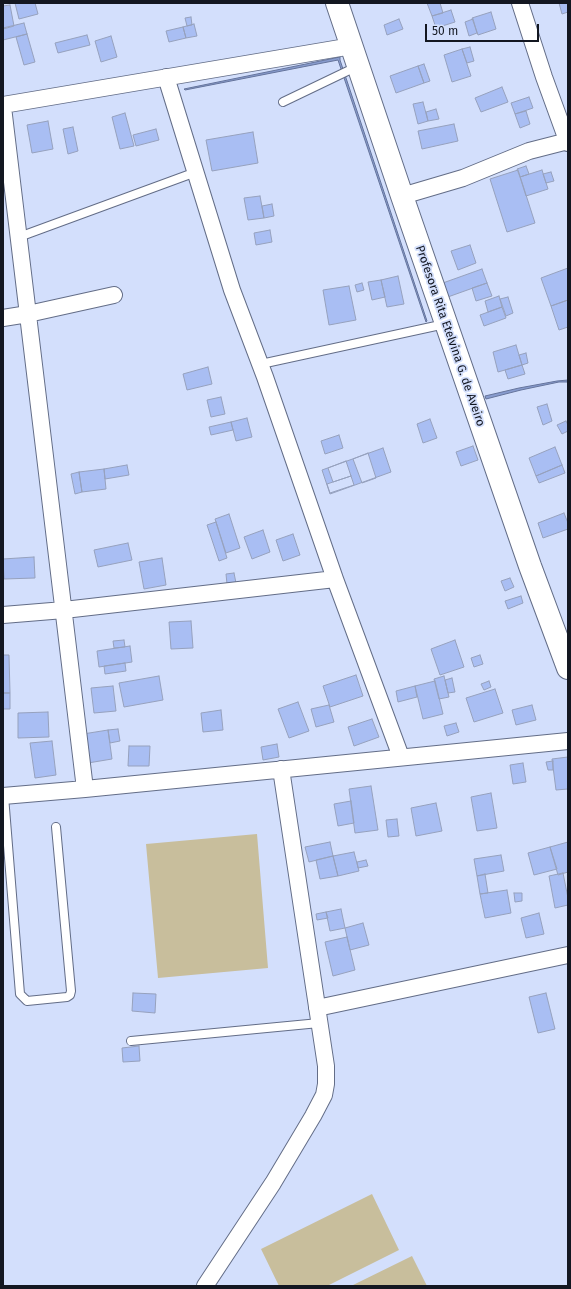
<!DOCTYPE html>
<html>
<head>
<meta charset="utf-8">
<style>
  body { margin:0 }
  #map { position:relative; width:571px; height:1289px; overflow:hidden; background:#d3dffc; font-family:"Fira Sans",sans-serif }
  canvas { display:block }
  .frame { position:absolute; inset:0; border:4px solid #131721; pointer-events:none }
  .scale { position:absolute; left:425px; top:24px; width:114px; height:18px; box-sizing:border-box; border:2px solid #131721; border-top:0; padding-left:5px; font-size:12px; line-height:14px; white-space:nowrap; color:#131721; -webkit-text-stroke:3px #d3dffc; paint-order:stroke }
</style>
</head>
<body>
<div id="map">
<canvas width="571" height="1289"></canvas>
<div class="frame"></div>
<div class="scale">50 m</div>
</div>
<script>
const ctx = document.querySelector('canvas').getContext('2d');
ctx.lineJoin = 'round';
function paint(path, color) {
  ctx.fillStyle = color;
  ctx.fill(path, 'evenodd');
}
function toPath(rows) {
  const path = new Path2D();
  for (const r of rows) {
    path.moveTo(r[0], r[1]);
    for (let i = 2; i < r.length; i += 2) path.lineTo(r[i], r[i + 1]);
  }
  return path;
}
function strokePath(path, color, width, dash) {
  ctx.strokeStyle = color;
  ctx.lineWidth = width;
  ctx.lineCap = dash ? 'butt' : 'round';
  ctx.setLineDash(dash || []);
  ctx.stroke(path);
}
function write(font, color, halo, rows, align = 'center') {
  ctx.font = font + ' "Fira Sans",sans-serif';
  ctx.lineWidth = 3.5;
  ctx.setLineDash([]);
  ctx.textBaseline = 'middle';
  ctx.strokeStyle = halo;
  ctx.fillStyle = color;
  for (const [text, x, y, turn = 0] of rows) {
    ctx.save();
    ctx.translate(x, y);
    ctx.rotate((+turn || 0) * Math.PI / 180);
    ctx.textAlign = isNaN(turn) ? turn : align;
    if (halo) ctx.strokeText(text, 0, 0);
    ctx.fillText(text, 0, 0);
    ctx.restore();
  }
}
paint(toPath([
  [257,834,268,968,158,978,146,844],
  [372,1194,399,1250,327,1286,279,1286,261,1249],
  [412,1256,427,1286,351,1286]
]), '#c8be9c');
const water = toPath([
  [340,57,340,60,427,321,426,322,338,60,185,90,184,89,340,57],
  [568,380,568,382,559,382,521,390,486,399,485,396,519,388,557,381,568,380]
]);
paint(water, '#889ccf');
strokePath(water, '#65749b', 1);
const building = toPath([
  [15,3,35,3,38,14,19,19,15,3],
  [427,3,440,3,443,13,432,16,427,3],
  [559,3,568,3,568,12,562,14,559,3],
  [10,5,14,26,3,29,3,6,10,5],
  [451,10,455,22,436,28,432,16,451,10],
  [491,12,496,29,478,35,472,18,491,12],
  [191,17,192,25,187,26,185,18,191,17],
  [399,19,403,29,387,35,384,25,399,19],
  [473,19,477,33,469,36,465,22,473,19],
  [24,23,27,34,3,40,3,28,24,23],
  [194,24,197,36,186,38,183,27,194,24],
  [183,27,186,38,169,42,166,31,183,27],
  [27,34,35,62,24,65,16,37,27,34],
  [87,35,90,45,58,53,55,43,87,35],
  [111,36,117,57,101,62,95,41,111,36],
  [470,47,474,61,467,63,462,49,470,47],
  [462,49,471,76,452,82,444,55,462,49],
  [424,64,430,81,424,83,418,66,424,64],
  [418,66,424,83,396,93,390,76,418,66],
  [502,87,508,102,481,112,475,98,502,87],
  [529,97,533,108,515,114,511,103,529,97],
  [423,102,428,121,418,124,413,104,423,102],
  [436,109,439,119,428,121,426,112,436,109],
  [526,111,530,124,520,128,515,114,526,111],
  [125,113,134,146,120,149,112,117,125,113],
  [48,121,53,149,32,153,27,125,48,121],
  [454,124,458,141,422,149,418,131,454,124],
  [73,127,78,151,68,154,63,129,73,127],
  [156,129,159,140,136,146,133,135,156,129],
  [253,132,258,163,212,171,206,140,253,132],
  [526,166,529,174,520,177,517,169,526,166],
  [518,170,535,223,507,232,490,179,518,170],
  [542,170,548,189,526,196,520,177,542,170],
  [551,172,554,181,546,183,543,174,551,172],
  [260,196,264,218,248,220,244,198,260,196],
  [272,204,274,216,264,218,262,206,272,204],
  [270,230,272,242,256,245,254,233,270,230],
  [470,245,476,263,458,270,451,251,470,245],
  [568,268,568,300,551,306,541,278,568,268],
  [482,269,487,283,445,298,440,284,482,269],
  [398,276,404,304,387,307,381,280,398,276],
  [381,280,385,297,372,300,368,282,381,280],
  [362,283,364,290,357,292,355,285,362,283],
  [487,283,492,296,476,301,472,288,487,283],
  [349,286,356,320,329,325,323,290,349,286],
  [499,296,502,307,488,312,485,301,499,296],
  [508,297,513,313,506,316,500,299,508,297],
  [568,300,568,327,559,330,551,306,568,300],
  [502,307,506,318,484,326,480,315,502,307],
  [516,345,522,365,498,372,493,352,516,345],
  [526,353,528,363,522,365,519,355,526,353],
  [522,365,525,374,508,379,505,370,522,365],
  [208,367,212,384,187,390,183,374,208,367],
  [221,397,225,414,211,417,207,400,221,397],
  [547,404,552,421,543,425,537,407,547,404],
  [247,418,252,437,236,441,231,422,247,418],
  [430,419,437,438,423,443,417,424,430,419],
  [566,421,568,425,568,431,562,434,557,425,566,421],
  [231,422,233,430,211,435,209,427,231,422],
  [339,435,343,448,325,454,321,441,339,435],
  [473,446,478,460,461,466,456,452,473,446],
  [555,447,562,465,536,476,529,458,555,447],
  [383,448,391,472,330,494,322,470,383,448],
  [368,453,376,478,362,483,353,459,368,453],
  [346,461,351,476,333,482,328,468,346,461],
  [127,465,129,475,105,479,104,469,127,465],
  [562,465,565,473,539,483,536,476,562,465],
  [104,469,106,489,82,492,79,472,104,469],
  [79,472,82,492,75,494,71,474,79,472],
  [351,476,354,485,330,493,327,484,351,476],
  [564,513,568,523,568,529,543,538,538,523,564,513],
  [229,514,240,548,226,553,215,519,229,514],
  [216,522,227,558,219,561,207,525,216,522],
  [263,530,270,552,252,559,244,537,263,530],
  [293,534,300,555,283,561,276,540,293,534],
  [128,543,132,560,98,567,94,550,128,543],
  [34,557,35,578,4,579,3,559,34,557],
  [162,558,166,585,144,589,139,562,162,558],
  [234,573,236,583,227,584,226,574,234,573],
  [510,578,514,587,505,591,501,581,510,578],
  [521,596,523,603,508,609,505,601,521,596],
  [191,621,193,648,171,649,169,622,191,621],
  [124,640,125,647,114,648,113,641,124,640],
  [455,640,464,667,440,675,431,649,455,640],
  [130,646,132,662,99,667,97,651,130,646],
  [3,655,9,655,10,693,3,693,3,655],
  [480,655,483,664,474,667,471,658,480,655],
  [125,663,126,671,105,674,104,666,125,663],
  [356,675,363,696,330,707,323,686,356,675],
  [159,676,163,700,124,707,119,683,159,676],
  [444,676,449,697,439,699,434,679,444,676],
  [452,678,455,692,448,693,445,680,452,678],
  [435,681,443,714,423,719,415,686,435,681],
  [489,681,491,687,484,690,481,684,489,681],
  [113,686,116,711,94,713,91,688,113,686],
  [415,686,417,697,398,702,396,691,415,686],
  [495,689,503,713,474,722,466,698,495,689],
  [3,693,10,693,10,709,3,709,3,693],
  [298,702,309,731,289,738,278,709,298,702],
  [329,705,334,722,316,727,311,709,329,705],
  [532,705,536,720,516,725,512,710,532,705],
  [221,710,223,730,203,732,201,713,221,710],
  [48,712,49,737,18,738,18,713,48,712],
  [372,719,379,737,354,746,348,727,372,719],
  [456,723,459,732,447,736,444,726,456,723],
  [118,729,120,741,110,743,108,730,118,729],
  [108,730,112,759,88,763,83,734,108,730],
  [52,741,56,775,35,778,30,743,52,741],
  [277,744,279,757,263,760,261,747,277,744],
  [129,746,150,746,149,766,128,766,129,746],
  [568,757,568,789,556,790,552,759,568,757],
  [553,761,553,770,548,770,546,762,553,761],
  [523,763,526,782,513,784,510,765,523,763],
  [371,786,378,830,355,833,349,789,371,786],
  [491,793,497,828,477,831,471,797,491,793],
  [351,801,354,823,338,826,334,804,351,801],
  [436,803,442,831,416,836,411,808,436,803],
  [397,819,399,836,388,837,386,820,397,819],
  [330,842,333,856,309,862,305,847,330,842],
  [568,842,568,872,558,875,550,847,568,842],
  [550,847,557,869,534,875,528,853,550,847],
  [354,852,359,871,338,876,333,856,354,852],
  [501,855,504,871,477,876,474,859,501,855],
  [333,856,338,876,320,879,316,860,333,856],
  [366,860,368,866,358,868,357,862,366,860],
  [563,873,568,898,568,905,555,908,549,876,563,873],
  [485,874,488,893,480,894,477,876,485,874],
  [507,890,511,913,485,918,480,894,507,890],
  [514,893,522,893,522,901,515,902,514,893],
  [341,909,345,928,330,931,326,912,341,909],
  [326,912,328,918,317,920,316,914,326,912],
  [539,913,544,934,526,938,521,918,539,913],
  [363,923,369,945,350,950,345,928,363,923],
  [347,937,355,970,333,976,325,942,347,937],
  [133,993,156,994,155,1013,132,1011,133,993],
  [546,993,555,1029,538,1033,529,997,546,993],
  [139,1046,140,1061,123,1062,122,1048,139,1046]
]);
paint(building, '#a9bef3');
strokePath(building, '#96a1bd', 1);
const lane = toPath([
  [283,102,358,66],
  [19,237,196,172],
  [261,364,445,324],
  [4,796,20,994,27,1001,67,997,70,995,71,991,56,827],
  [131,1041,319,1023]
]);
const street = toPath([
  [520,3,544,77,568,143],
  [166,77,232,290,265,377,335,579,401,757],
  [3,105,352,46],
  [3,107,85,789],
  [402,196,463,178,529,151,568,141],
  [3,318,28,314,114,295],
  [3,615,64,610,335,579],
  [3,796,85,789,568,741],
  [317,1008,568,955],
  [205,1286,273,1183,313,1116,324,1095,326,1084,326,1066,281,769]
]);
const secondary = toPath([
  [337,3,402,196,530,566,568,668]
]);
strokePath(lane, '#636d87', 10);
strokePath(street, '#636d87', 18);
strokePath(secondary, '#636d87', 24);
strokePath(lane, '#fff', 8);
strokePath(street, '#fff', 16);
strokePath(secondary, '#fff', 22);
write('12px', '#131721', '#d3dffc', [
  ["Profesora Rita Etelvina G. de Aveiro",450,336,71]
]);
</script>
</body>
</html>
